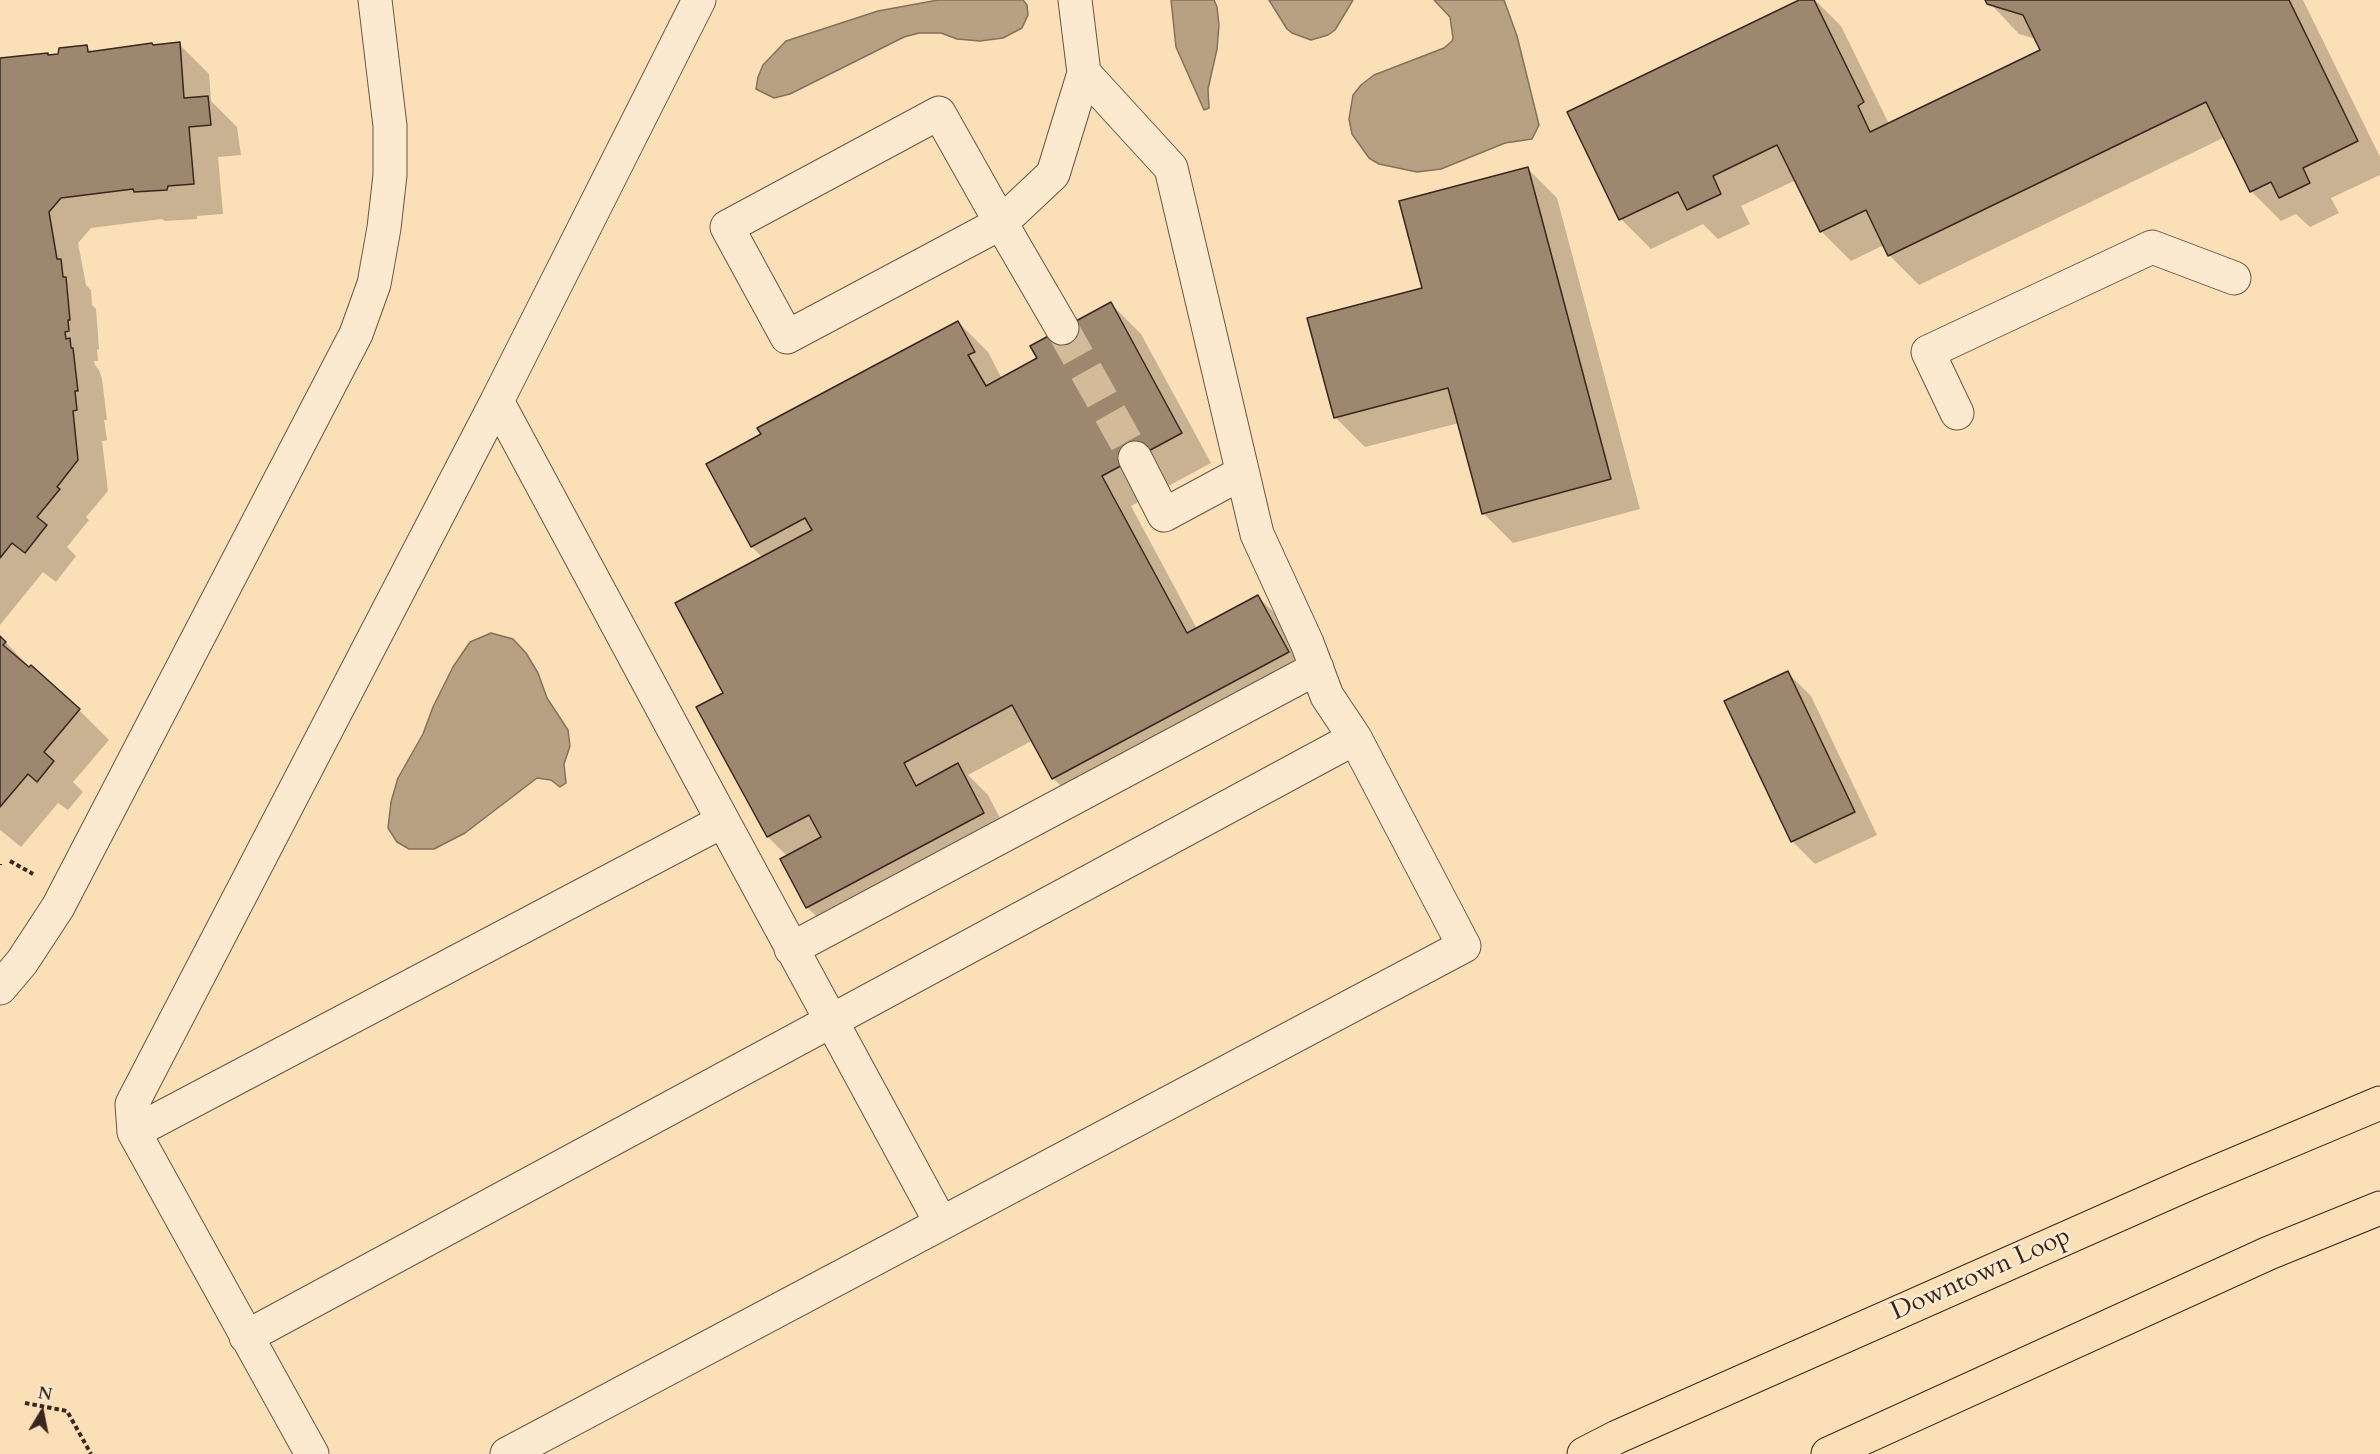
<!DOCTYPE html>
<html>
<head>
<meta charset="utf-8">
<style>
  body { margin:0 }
  #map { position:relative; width:2380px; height:1454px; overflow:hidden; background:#fadfb7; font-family:Cardo,serif }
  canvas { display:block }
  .north { position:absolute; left:12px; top:1382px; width:60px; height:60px; -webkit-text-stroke:4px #fcead0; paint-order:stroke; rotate:10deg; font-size:16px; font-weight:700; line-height:24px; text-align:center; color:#39271f }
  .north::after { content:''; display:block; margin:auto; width:21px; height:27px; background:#39271f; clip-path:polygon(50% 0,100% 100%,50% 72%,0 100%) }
</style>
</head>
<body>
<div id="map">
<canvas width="2380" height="1454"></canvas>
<div class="north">N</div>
</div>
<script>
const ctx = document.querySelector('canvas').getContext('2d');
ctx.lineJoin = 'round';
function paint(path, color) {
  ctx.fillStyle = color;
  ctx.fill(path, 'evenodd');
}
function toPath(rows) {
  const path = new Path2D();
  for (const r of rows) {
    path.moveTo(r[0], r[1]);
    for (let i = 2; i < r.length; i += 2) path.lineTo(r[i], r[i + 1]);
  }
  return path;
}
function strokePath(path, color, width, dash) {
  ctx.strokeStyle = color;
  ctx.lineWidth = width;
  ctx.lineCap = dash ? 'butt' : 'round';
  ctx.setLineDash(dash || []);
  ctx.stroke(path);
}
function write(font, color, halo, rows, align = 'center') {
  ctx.font = font + ' Cardo,serif';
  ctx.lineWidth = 5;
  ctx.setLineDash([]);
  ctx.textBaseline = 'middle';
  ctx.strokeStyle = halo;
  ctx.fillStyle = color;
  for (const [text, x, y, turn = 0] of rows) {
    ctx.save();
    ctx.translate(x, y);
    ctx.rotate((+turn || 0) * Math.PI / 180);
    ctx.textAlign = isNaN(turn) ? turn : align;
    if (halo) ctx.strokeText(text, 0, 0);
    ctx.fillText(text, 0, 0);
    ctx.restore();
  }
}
const water = toPath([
  [938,0,1023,0,1027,5,1028,15,1022,28,1003,38,980,41,957,39,941,33,919,33,904,37,790,94,774,98,756,89,758,77,763,65,786,41,878,11,938,0],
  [1171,0,1214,0,1217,7,1219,25,1217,49,1208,89,1209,108,1204,110,1176,47,1171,0],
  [1269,0,1353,0,1335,30,1328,35,1311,40,1292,33,1287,29,1269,0],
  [1434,0,1504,0,1517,36,1539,125,1532,139,1505,143,1441,169,1417,172,1379,164,1369,158,1352,134,1349,119,1353,95,1361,85,1374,75,1444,48,1452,41,1453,38,1450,17,1434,0],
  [491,633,513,639,526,653,538,673,547,698,568,730,570,746,564,764,566,783,560,787,551,780,537,778,465,833,434,849,409,849,397,842,388,828,391,802,398,778,423,734,433,707,453,667,470,642,491,633]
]);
paint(water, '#b8a083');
strokePath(water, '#85705b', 1.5);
paint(toPath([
  [1803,0,1815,0,1841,26,1889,124,2042,51,2036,39,2019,34,1987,0,2303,0,2380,157,2380,175,2331,198,2339,213,2310,227,2296,214,2281,221,2251,191,2225,137,1919,285,1889,255,1884,245,1851,261,1821,231,1796,180,1741,206,1750,224,1718,239,1703,224,1651,249,1621,219,1569,113],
  [179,44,209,74,211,101,237,127,241,155,218,157,223,214,197,216,197,219,165,221,162,219,91,228,78,243,86,285,91,290,92,305,96,309,99,349,97,350,98,361,94,361,95,365,99,370,102,379,107,420,104,420,107,440,102,441,108,491,86,517,89,520,67,547,76,556,56,582,43,572,0,625,0,59,49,57,86,46,93,53],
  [1527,168,1557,198,1640,509,1513,543,1483,513,1459,423,1365,447,1335,417,1424,289],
  [1111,304,1141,334,1211,463,1131,506,1197,629,1258,597,1288,626,1318,682,1083,808,1053,778,1033,740,968,775,988,795,1013,843,837,937,807,907,788,857,768,837,698,708,725,693,763,558,752,547,708,464,958,322,988,352,1002,379,1039,359],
  [0,636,30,668,79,710,109,740,73,782,83,792,68,810,58,803,21,847,0,830],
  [1788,673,1811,696,1877,835,1815,864,1792,841]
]), '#0003');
const building = toPath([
  [1799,0,1814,0,1864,102,1858,106,1870,132,2040,50,2023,15,1987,4,1985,0,2289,0,2358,141,2303,168,2310,183,2279,198,2271,182,2250,192,2206,102,1888,256,1866,210,1820,232,1777,145,1713,176,1721,194,1687,210,1678,192,1619,220,1567,112,1799,0],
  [180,42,184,98,208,96,211,125,189,127,194,184,168,186,167,190,134,192,133,189,61,198,49,212,57,259,61,259,63,277,66,277,70,320,68,320,69,331,65,332,66,339,70,338,71,348,73,348,78,391,75,391,77,410,73,411,78,460,57,487,60,489,37,517,47,525,25,553,12,543,0,558,0,58,48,53,48,55,58,54,59,48,87,45,88,52,152,43,153,45,180,42],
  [1528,167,1611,479,1482,514,1448,388,1334,418,1307,318,1422,288,1399,201,1528,167],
  [1111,302,1182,433,1102,476,1187,633,1258,595,1289,652,1052,779,1012,705,904,763,916,786,958,763,984,813,806,908,780,859,821,837,809,815,767,837,696,707,723,693,675,603,812,530,805,518,751,547,706,464,761,434,757,428,958,321,975,352,968,355,986,386,1037,358,1030,346,1111,302],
  [0,636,6,642,3,645,29,667,31,665,80,709,44,752,54,761,37,782,28,774,0,807,0,636],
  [1788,671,1855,812,1791,842,1724,701,1788,671]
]);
paint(building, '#9d876e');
strokePath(building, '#39271f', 1.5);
strokePath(toPath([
  [1062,328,1135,458]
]), '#d3ba99', 33, [33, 16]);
const minor = toPath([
  [1062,328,1001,223,939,113,727,227,787,337,1001,223,1053,174,1084,73],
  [1957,413,1928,352,2152,247,2234,278],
  [1135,458,1164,515,1242,473],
  [723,821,941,1223],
  [791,949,1317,668],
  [0,988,22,962,58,907,356,334,374,284,384,228,390,175,390,126,375,0],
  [134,1132,132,1104,497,401],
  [246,1337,1355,738],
  [312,1454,134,1132,723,821,497,401,699,0],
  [507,1454,1464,946,1355,738,1327,696,1307,643,1257,534,1171,168,1084,73,1075,0]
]);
const highway = toPath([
  [1584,1454,1617,1437,2197,1180,2380,1103],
  [1828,1454,2269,1253,2380,1208]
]);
strokePath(minor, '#695545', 35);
strokePath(highway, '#39271f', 35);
strokePath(toPath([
  [10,861,33,874],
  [0,865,0,864],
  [25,1403,67,1411,91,1454]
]), '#39271f', 4, [4.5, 3]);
strokePath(minor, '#fcead0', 33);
strokePath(highway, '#fadfb7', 33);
write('26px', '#39271f', '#fcead0', [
  ["Downtown Loop",1981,1275,-24]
]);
</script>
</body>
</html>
